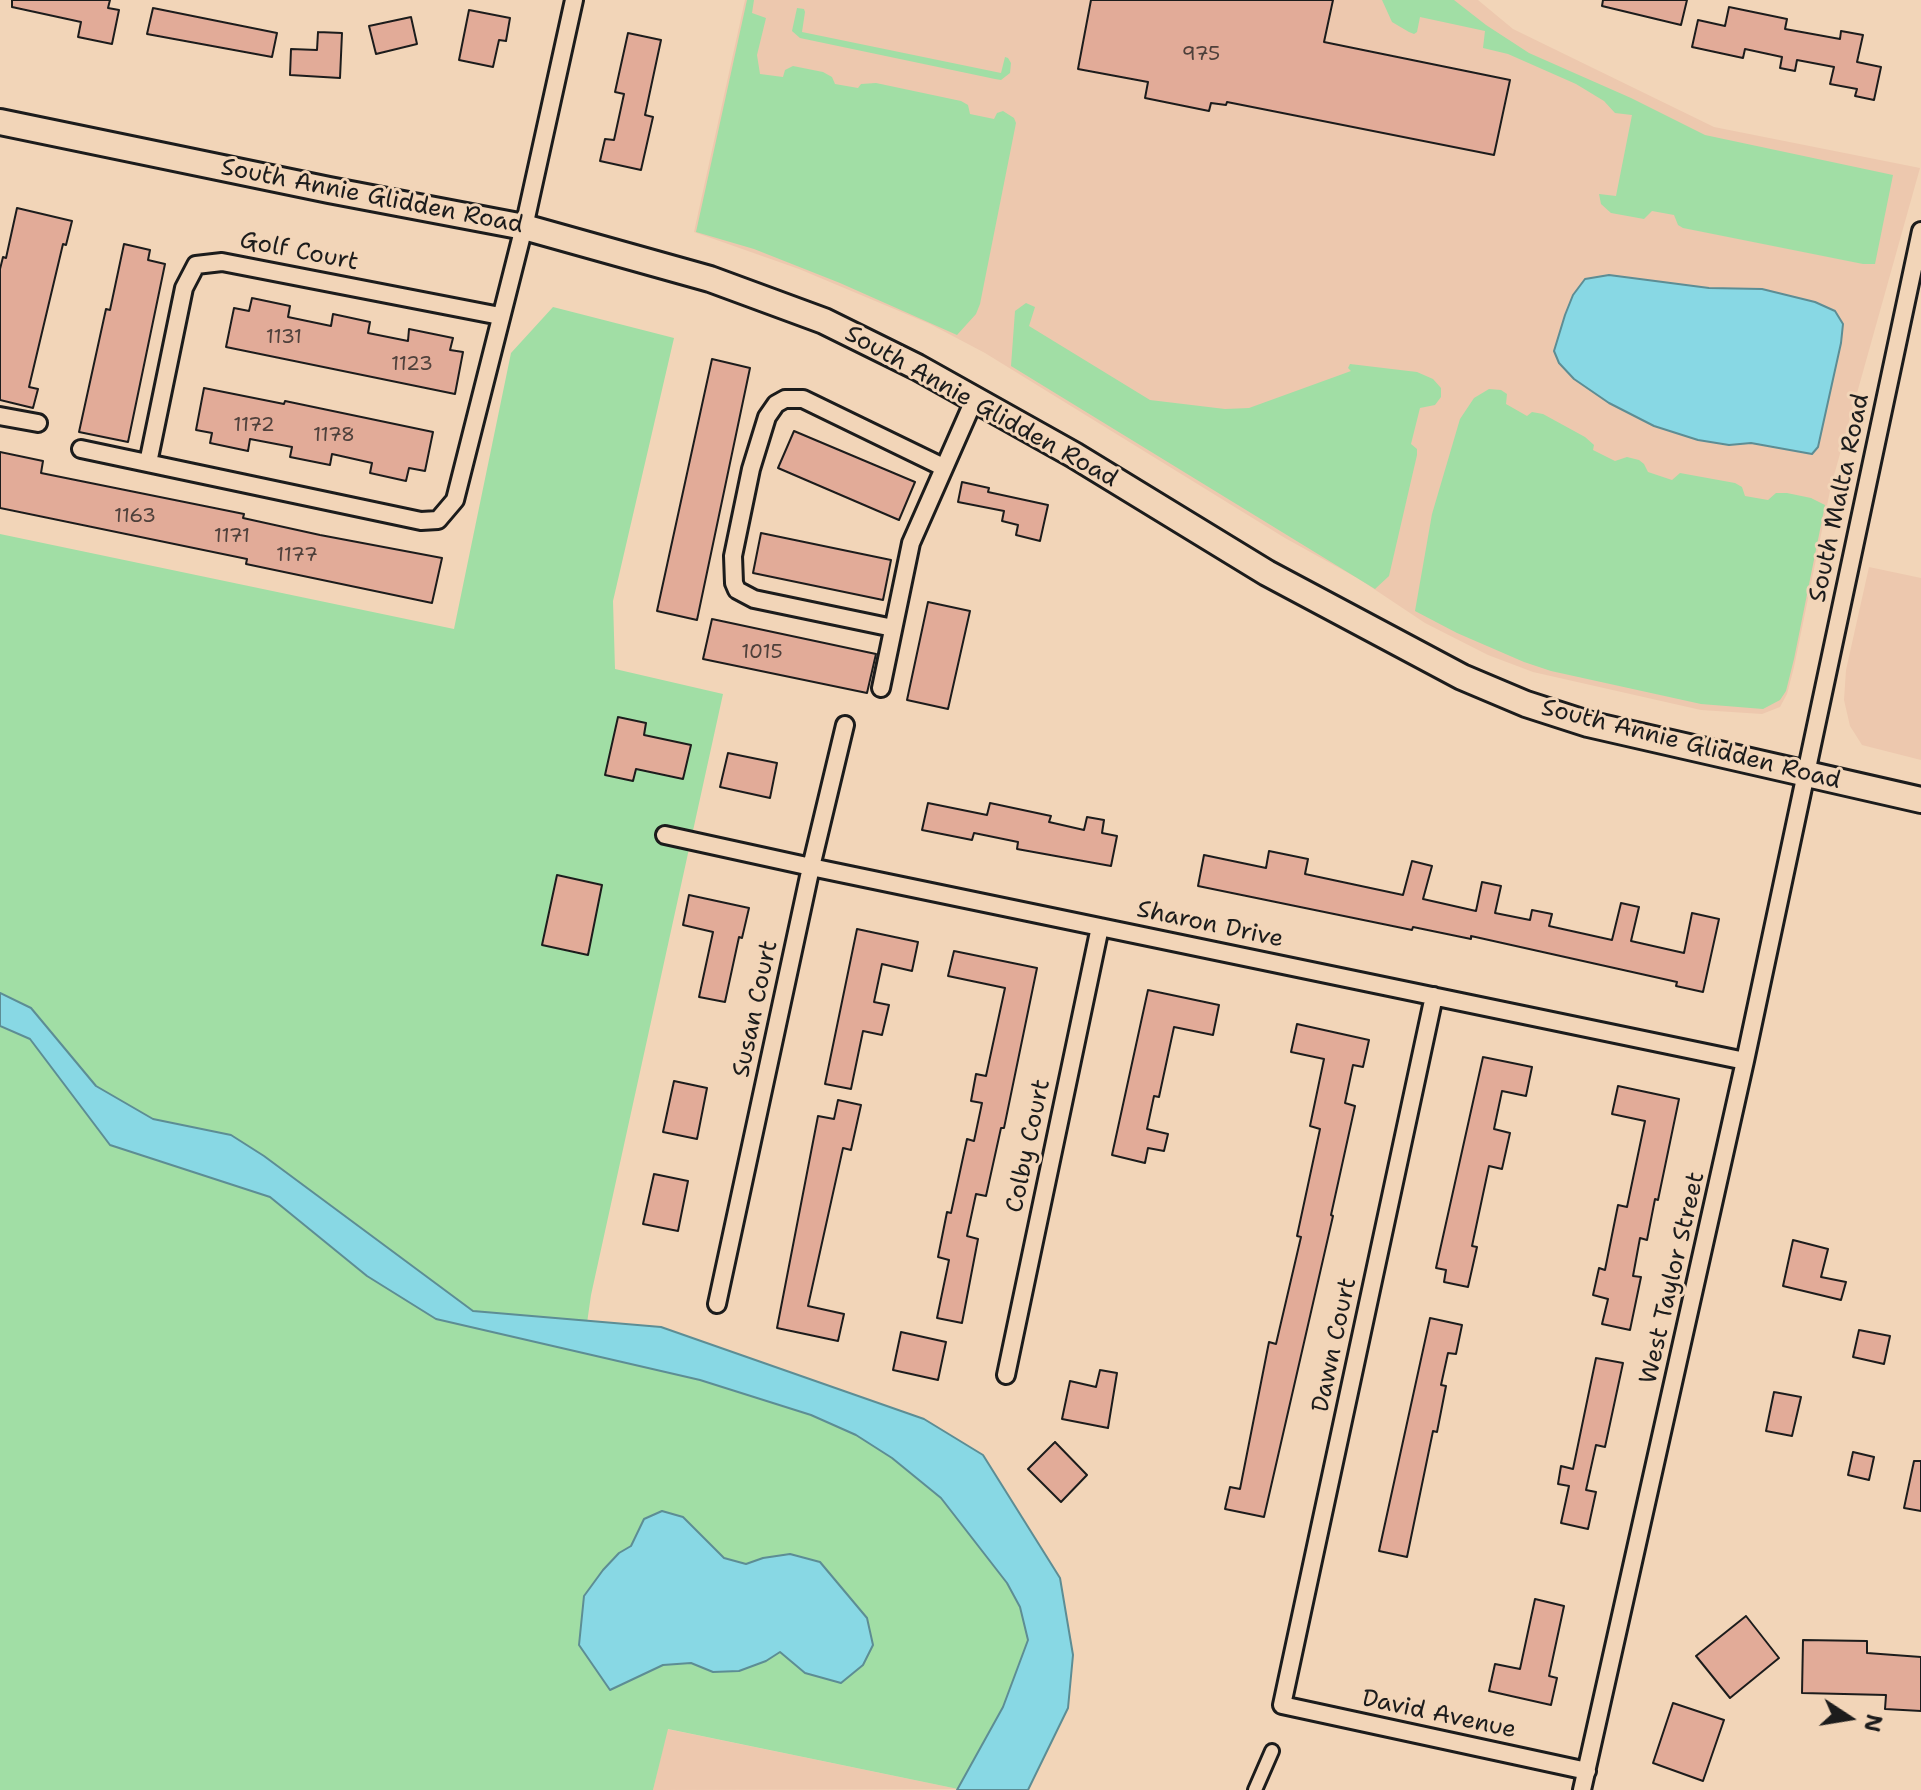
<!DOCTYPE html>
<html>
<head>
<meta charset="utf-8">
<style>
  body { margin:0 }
  #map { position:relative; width:1921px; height:1790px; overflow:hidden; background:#f2d5b8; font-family:"Shantell Sans",sans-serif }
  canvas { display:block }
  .north { position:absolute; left:1809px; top:1678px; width:80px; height:80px; -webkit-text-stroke:6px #f2d5b8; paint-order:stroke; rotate:102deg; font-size:22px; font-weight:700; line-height:32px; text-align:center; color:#1c1c1c }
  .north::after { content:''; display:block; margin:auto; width:28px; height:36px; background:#1c1c1c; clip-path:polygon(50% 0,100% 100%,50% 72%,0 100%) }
</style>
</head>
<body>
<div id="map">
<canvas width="1921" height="1790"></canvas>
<div class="north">N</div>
</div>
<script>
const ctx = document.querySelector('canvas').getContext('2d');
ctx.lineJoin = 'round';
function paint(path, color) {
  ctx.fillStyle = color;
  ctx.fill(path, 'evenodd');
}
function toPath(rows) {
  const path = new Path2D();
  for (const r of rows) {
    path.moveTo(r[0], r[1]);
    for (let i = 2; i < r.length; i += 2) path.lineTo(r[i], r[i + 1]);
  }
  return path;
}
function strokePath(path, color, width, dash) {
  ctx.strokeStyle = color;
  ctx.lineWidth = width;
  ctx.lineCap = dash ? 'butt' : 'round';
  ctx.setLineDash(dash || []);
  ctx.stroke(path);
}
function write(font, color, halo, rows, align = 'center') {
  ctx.font = font + ' "Shantell Sans",sans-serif';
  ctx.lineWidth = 6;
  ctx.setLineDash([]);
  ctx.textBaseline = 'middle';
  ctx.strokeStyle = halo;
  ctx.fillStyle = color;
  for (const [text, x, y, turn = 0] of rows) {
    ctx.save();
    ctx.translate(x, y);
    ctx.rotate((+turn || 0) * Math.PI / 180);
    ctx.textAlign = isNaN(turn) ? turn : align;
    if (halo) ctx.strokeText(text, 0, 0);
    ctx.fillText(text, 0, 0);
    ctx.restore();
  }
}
paint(toPath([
  [745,0,1478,0,1513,29,1714,127,1920,168,1831,486,1794,667,1787,694,1780,707,1762,714,1701,710,1533,672,1488,655,1425,623,1359,579,1285,538,985,353,930,324,799,269,694,232],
  [1869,567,1921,578,1921,760,1862,745,1850,726,1844,700,1846,670],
  [667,1729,958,1789,653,1790]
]), '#edc8ae');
paint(toPath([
  [747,0,754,0,752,13,766,18,757,55,760,74,783,77,785,70,793,66,823,72,832,77,835,84,858,88,861,84,876,83,961,101,968,105,970,114,994,119,997,113,1003,111,1014,118,1016,123,980,304,976,314,957,335,840,283,754,249,696,232],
  [1382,0,1454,0,1486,25,1529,53,1631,98,1705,135,1893,175,1875,264,1863,264,1683,228,1678,225,1674,215,1652,211,1644,219,1611,213,1601,204,1599,194,1616,196,1632,115,1615,113,1604,101,1576,84,1508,54,1483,48,1485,31,1420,17,1417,32,1414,34,1409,32,1392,22],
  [797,8,804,9,805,12,802,32,1001,73,1005,57,1008,58,1011,63,1010,73,1001,80,995,79,800,38,792,31],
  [1026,303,1035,307,1029,326,1150,400,1225,409,1249,408,1351,371,1348,368,1350,364,1417,372,1433,379,1441,388,1441,397,1435,405,1420,408,1411,444,1417,449,1417,455,1389,576,1375,589,1011,366,1015,311],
  [553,307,674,338,613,601,615,669,723,694,591,1295,583,1351,700,1380,811,1415,856,1435,892,1458,941,1498,1007,1583,1020,1607,1028,1641,1020,1667,1003,1707,958,1789,668,1729,653,1790,0,1790,0,534,454,629,511,353],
  [1489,389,1501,390,1507,394,1506,404,1527,416,1532,412,1543,414,1585,437,1594,445,1593,450,1615,461,1627,457,1639,460,1644,464,1648,472,1672,480,1680,473,1735,483,1742,487,1745,496,1768,500,1776,493,1787,493,1811,498,1825,505,1794,659,1786,691,1780,700,1763,709,1701,704,1551,671,1524,662,1457,633,1415,611,1432,514,1460,419,1474,398]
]), '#a1dea5');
const water = toPath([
  [1609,275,1709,288,1762,289,1815,302,1835,311,1843,324,1841,343,1818,447,1812,454,1751,443,1729,445,1698,440,1654,426,1609,403,1574,379,1559,363,1554,351,1565,315,1573,295,1585,279,1609,275],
  [0,993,31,1008,96,1086,153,1119,231,1135,264,1156,473,1311,661,1327,924,1419,983,1455,1060,1578,1073,1655,1068,1708,1028,1790,957,1790,1003,1707,1028,1640,1020,1607,1007,1583,941,1498,892,1458,856,1435,811,1415,700,1380,436,1319,367,1276,270,1197,110,1145,30,1039,0,1026,0,993],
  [662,1511,683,1517,724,1558,746,1564,763,1558,790,1554,820,1562,867,1618,873,1645,863,1665,841,1683,805,1673,780,1652,766,1661,739,1671,713,1672,691,1663,663,1665,610,1690,579,1645,584,1596,603,1570,619,1553,631,1546,644,1519,662,1511]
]);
paint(water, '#88d8e4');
strokePath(water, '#5d8d94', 2);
const building = toPath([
  [12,0,110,0,108,8,119,10,112,44,78,37,81,22,12,7,12,0],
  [1091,0,1333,0,1324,42,1510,80,1494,155,1227,102,1226,105,1211,103,1209,111,1145,98,1148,82,1078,69,1091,0],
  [1603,0,1687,0,1681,25,1602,6,1603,0],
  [1729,7,1787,19,1785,29,1840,39,1841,31,1863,35,1857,62,1881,67,1874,100,1855,96,1857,89,1830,84,1834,67,1797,60,1795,71,1780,68,1782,57,1745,49,1743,58,1692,47,1698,20,1725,26,1729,7],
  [153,8,277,33,272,57,147,34,153,8],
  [469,10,510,18,506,41,499,40,493,67,459,60,469,10],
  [411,17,417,44,376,54,369,26,411,17],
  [318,32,342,33,340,78,290,75,291,49,317,50,318,32],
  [628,33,661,40,645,115,653,117,641,170,600,161,605,139,614,140,624,94,615,92,628,33],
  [17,208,72,221,66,245,63,244,29,387,38,389,33,408,0,400,0,269,3,257,6,258,17,208],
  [124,244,150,250,148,260,165,264,128,442,79,432,106,309,110,310,124,244],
  [252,298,290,306,288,317,331,326,333,314,370,322,368,333,408,341,409,329,453,338,450,350,463,352,455,394,226,347,234,308,249,311,252,298],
  [712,359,750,368,697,620,657,611,712,359],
  [204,388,284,404,285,401,433,432,425,471,409,468,406,481,370,473,372,463,332,454,330,465,290,457,292,447,250,439,248,451,210,443,212,433,196,430,204,388],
  [794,431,915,482,899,520,778,468,794,431],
  [0,452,43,461,41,473,244,514,243,518,320,535,442,558,432,603,246,564,247,559,0,508,0,452],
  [962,482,989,488,988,492,1048,505,1040,541,1016,535,1018,525,1002,521,1004,511,958,502,962,482],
  [761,533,891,560,883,600,753,573,761,533],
  [928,602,970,611,948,709,907,700,928,602],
  [712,619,876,654,867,693,703,659,712,619],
  [618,717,646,723,644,735,691,745,683,779,636,769,633,781,605,775,618,717],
  [728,753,777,763,770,798,720,787,728,753],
  [928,803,987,815,990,803,1051,816,1049,822,1084,830,1087,817,1104,820,1102,833,1117,836,1111,866,1017,849,1018,842,974,833,972,840,922,830,928,803],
  [1269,851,1308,859,1305,874,1403,895,1412,861,1432,866,1423,899,1476,911,1482,882,1501,886,1495,913,1530,920,1532,910,1552,914,1549,926,1612,940,1621,903,1639,907,1631,941,1684,953,1692,913,1719,919,1703,992,1676,986,1677,982,1471,936,1471,939,1413,927,1412,930,1198,886,1204,855,1266,868,1269,851],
  [557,875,602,885,588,955,542,945,557,875],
  [689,895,749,908,742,938,739,937,725,1002,699,997,713,932,683,925,689,895],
  [857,929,918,942,912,971,882,964,874,1002,889,1005,882,1035,863,1031,851,1089,825,1084,857,929],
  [954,951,1037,968,1004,1128,1001,1128,986,1196,976,1194,967,1236,978,1239,962,1323,937,1318,949,1260,938,1257,947,1212,951,1213,967,1139,974,1141,982,1103,971,1101,976,1074,986,1076,1005,988,948,976,954,951],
  [1148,990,1219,1005,1213,1035,1174,1027,1159,1097,1154,1096,1147,1129,1168,1134,1164,1151,1148,1148,1145,1163,1112,1155,1148,990],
  [1297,1024,1369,1040,1363,1067,1353,1065,1345,1103,1355,1106,1331,1215,1333,1216,1264,1517,1225,1509,1230,1487,1240,1489,1269,1342,1276,1344,1301,1237,1297,1236,1320,1129,1310,1126,1324,1059,1291,1052,1297,1024],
  [1483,1057,1532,1067,1526,1096,1502,1091,1494,1129,1510,1133,1502,1169,1489,1166,1472,1246,1477,1247,1468,1287,1444,1282,1446,1270,1436,1268,1483,1057],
  [674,1081,707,1088,697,1139,663,1132,674,1081],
  [1618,1086,1679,1099,1658,1200,1655,1199,1647,1240,1640,1238,1633,1276,1641,1277,1630,1330,1602,1324,1608,1299,1593,1295,1599,1268,1605,1270,1618,1205,1627,1207,1645,1121,1612,1114,1618,1086],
  [838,1100,861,1105,851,1150,843,1148,808,1306,844,1314,838,1341,777,1328,818,1116,834,1119,838,1100],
  [654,1174,688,1181,678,1231,643,1224,654,1174],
  [1793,1240,1828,1249,1821,1277,1846,1282,1841,1300,1783,1286,1793,1240],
  [1430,1318,1462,1325,1456,1354,1448,1353,1441,1385,1446,1386,1437,1432,1433,1431,1407,1557,1379,1551,1430,1318],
  [1859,1330,1890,1336,1884,1364,1853,1357,1859,1330],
  [901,1332,946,1342,938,1380,893,1370,901,1332],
  [1596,1358,1623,1363,1605,1447,1596,1445,1586,1490,1596,1492,1588,1529,1561,1523,1569,1486,1558,1484,1561,1466,1573,1469,1596,1358],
  [1100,1370,1117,1373,1108,1428,1062,1419,1070,1381,1096,1387,1100,1370],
  [1774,1392,1801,1397,1792,1436,1766,1431,1774,1392],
  [1055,1442,1087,1475,1061,1502,1028,1469,1055,1442],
  [1853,1452,1874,1457,1869,1480,1848,1475,1853,1452],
  [1914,1461,1921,1461,1921,1511,1904,1508,1914,1461],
  [1535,1599,1564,1606,1549,1676,1557,1678,1551,1705,1489,1691,1495,1664,1520,1669,1535,1599],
  [1746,1616,1779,1658,1730,1698,1696,1656,1746,1616],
  [1803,1640,1867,1641,1867,1653,1921,1657,1921,1711,1885,1709,1886,1695,1802,1693,1803,1640],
  [1673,1703,1724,1720,1703,1781,1653,1763,1673,1703]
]);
paint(building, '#e2ab98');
strokePath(building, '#1c1c1c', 2);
const pedestrian = toPath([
  [1255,1790,1272,1751]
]);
const minor = toPath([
  [0,416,38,423],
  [81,449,421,521,438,520,455,500,524,227,574,0],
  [148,463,184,288,196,265,222,262,500,316],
  [893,628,754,599,737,590,734,583,733,556,751,469,767,417,776,404,785,399,803,399,943,467],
  [881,688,911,543,975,398],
  [665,835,811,867,1745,1061],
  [1434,996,1282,1705,1587,1771],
  [717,1304,811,867,845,725],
  [1006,1375,1100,927],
  [1582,1790,1745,1061,1921,231]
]);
const secondary = toPath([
  [0,122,329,190,524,227,710,279,824,321,917,367,1074,455,1267,573,1462,677,1526,704,1588,724,1921,800]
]);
strokePath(pedestrian, '#1c1c1c', 18);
strokePath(minor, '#1c1c1c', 22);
strokePath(secondary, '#1c1c1c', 30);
strokePath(pedestrian, '#f2d5b8', 12);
strokePath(minor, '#f2d5b8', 16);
strokePath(secondary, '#f2d5b8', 24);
write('20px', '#4e403b', null, [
  ["975",1201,55],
  ["1131",284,338],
  ["1123",412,365],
  ["1172",254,426],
  ["1178",334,436],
  ["1163",135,517],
  ["1171",232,537],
  ["1177",297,556],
  ["1015",762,653]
]);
write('24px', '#1c1c1c', '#f2d5b8', [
  ["South Annie Glidden Road",372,197,11],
  ["Golf Court",299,252,11],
  ["South Annie Glidden Road",981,407,29],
  ["South Malta Road",1840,498,-78],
  ["South Annie Glidden Road",1691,745,14],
  ["Sharon Drive",1210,925,12],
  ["Susan Court",756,1009,-78],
  ["Colby Court",1029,1146,-78],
  ["West Taylor Street",1673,1278,-77],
  ["Dawn Court",1335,1345,-78],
  ["David Avenue",1439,1715,12]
]);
</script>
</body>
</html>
